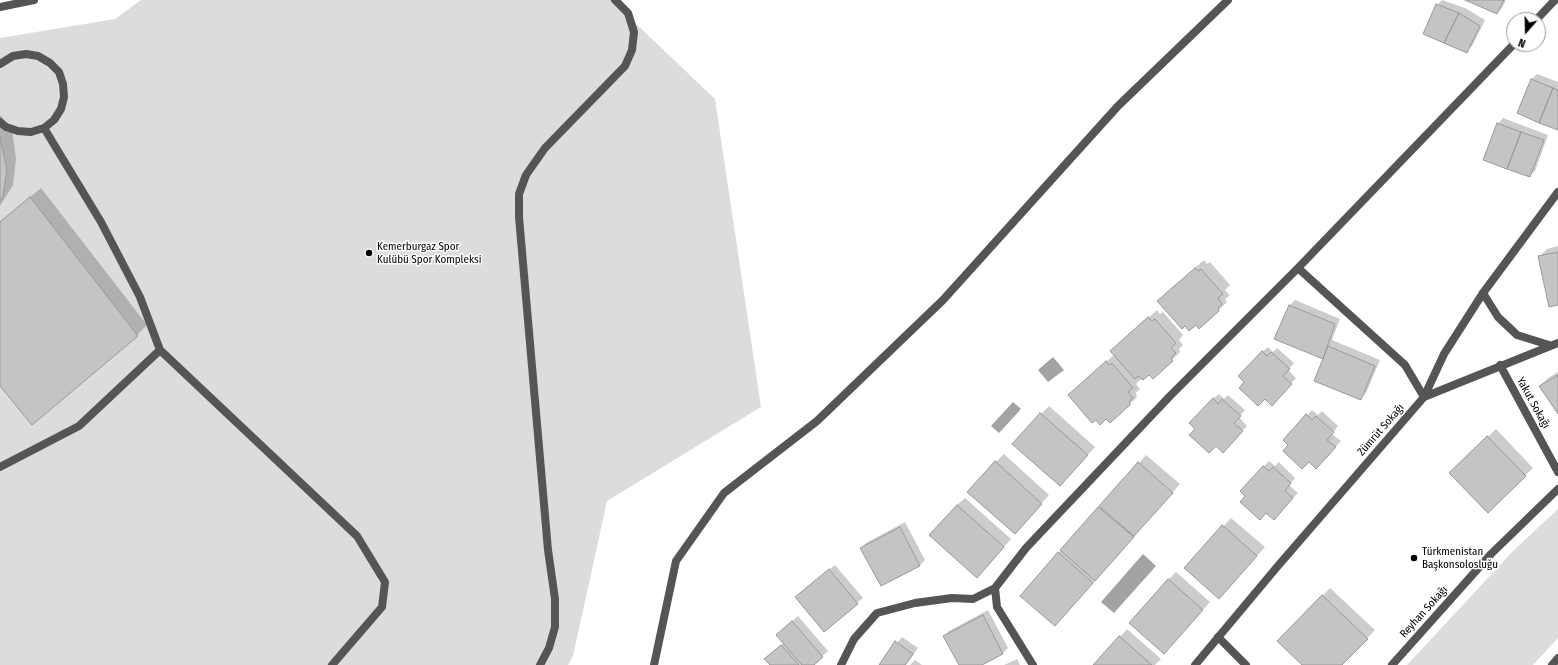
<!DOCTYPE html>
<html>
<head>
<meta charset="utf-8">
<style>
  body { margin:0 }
  #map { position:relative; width:1558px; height:665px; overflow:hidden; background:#fff; font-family:"Fira Sans Condensed",sans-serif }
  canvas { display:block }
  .north { position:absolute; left:1506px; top:12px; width:40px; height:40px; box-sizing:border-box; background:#fff; border:1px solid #999; border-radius:50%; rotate:200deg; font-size:11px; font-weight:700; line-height:16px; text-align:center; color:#000 }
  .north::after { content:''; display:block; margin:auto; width:14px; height:18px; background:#000; clip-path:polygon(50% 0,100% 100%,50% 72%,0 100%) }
</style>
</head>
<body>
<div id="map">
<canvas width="1558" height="665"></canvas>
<div class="north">N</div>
</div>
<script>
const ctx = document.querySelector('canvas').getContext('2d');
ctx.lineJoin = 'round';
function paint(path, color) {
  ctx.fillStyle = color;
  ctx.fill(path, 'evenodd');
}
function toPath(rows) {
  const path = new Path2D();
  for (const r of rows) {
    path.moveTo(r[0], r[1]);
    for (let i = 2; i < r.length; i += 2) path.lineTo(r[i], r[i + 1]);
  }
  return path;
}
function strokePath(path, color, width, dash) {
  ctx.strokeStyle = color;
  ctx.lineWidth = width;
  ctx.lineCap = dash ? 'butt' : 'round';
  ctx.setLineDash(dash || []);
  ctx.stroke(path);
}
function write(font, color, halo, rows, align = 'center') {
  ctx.font = font + ' "Fira Sans Condensed",sans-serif';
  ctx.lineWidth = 3;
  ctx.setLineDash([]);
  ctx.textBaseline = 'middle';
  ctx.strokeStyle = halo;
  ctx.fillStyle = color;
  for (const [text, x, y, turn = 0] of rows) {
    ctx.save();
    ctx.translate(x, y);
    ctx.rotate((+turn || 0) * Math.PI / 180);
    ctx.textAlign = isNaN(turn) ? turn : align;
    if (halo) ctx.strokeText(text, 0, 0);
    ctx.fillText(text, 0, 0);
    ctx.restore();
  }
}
paint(toPath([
  [141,0,611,0,715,99,761,407,607,501,573,656,568,665,0,665,0,38,115,19],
  [1558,509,1558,638,1533,665,1407,665,1514,550]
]), '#dcdcdc');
paint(toPath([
  [1053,357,1064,370,1048,382,1038,370],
  [1013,402,1021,409,999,433,991,426],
  [1143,554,1156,566,1114,613,1101,602]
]), '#a3a3a3');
paint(toPath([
  [1442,0,1465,8,1485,20,1472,46,1466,51,1437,5],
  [1468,0,1506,0,1502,8,1497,13],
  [1537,74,1558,82,1558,128,1518,113,1532,79],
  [0,115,12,129,16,159,13,185,0,206],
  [1503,118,1548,135,1535,171,1529,176,1498,124],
  [41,188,147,325,137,335,0,384,0,222],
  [1558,246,1558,304,1539,257,1547,249],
  [1204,260,1207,264,1210,262,1230,285,1225,290,1230,295,1225,299,1227,302,1219,310,1166,293],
  [1295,300,1340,319,1332,340,1380,360,1366,393,1361,398,1324,358,1289,306],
  [1157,310,1160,314,1163,312,1183,335,1179,340,1183,345,1179,349,1180,352,1172,360,1142,378,1136,384,1140,389,1136,393,1137,397,1129,405,1069,395,1115,354,1120,343],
  [1268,347,1273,352,1277,348,1294,363,1288,370,1296,378,1277,399,1245,381,1262,352],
  [1558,372,1558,412,1540,386,1548,378],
  [1219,394,1224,399,1228,395,1245,410,1239,417,1247,426,1228,446,1213,399],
  [1049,406,1095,447,1068,477,1041,414],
  [1312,410,1318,415,1322,411,1338,426,1332,434,1341,441,1322,462,1290,445,1307,415],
  [1496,429,1533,468,1488,511,1450,473],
  [1004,454,1049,495,1023,525,996,462],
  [1146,455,1180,484,1103,572,1063,617,1021,595],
  [1269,461,1275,466,1279,462,1295,478,1289,485,1298,493,1279,513,1247,496,1241,491],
  [965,498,1011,539,984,569,957,505],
  [1231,518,1265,547,1227,590,1185,568],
  [905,522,925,560,920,565,881,585,861,548,866,543],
  [835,565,863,598,857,603,802,592],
  [1176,572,1210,602,1172,644,1168,580],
  [1330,588,1375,630,1341,665,1304,665,1322,596],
  [988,610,1008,648,1003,653,980,665,960,665,944,636,949,631],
  [798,616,828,651,812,665,771,665,771,654,784,643,782,630],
  [1127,629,1161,659,1155,665,1095,665],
  [902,637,918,648,906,665,880,665],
  [1017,659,1020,665,1004,665],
  [915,660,922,665,910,665]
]), '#0003');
const building = toPath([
  [1465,0,1504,0,1497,14,1465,0],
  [1436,4,1459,13,1444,43,1423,34,1436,4],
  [1459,13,1480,26,1467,53,1444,43,1459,13],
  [1531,79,1553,88,1539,123,1517,113,1531,79],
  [1553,88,1558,90,1558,130,1539,123,1553,88],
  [1497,123,1521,132,1507,169,1483,160,1497,123],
  [1521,132,1544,140,1530,177,1507,169,1521,132],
  [0,137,7,170,3,196,0,201,0,137],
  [30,197,138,336,32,425,0,386,0,222,30,197],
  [1558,252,1558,305,1549,307,1538,256,1558,252],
  [1195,268,1199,271,1201,269,1223,294,1218,298,1222,304,1218,308,1219,311,1199,329,1196,325,1189,331,1185,326,1182,329,1157,301,1195,268],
  [1289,305,1335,324,1323,359,1274,339,1289,305],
  [1148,317,1152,321,1155,319,1176,343,1171,348,1176,353,1171,358,1173,361,1153,379,1149,375,1143,380,1138,376,1135,379,1110,351,1148,317],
  [1328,346,1375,366,1361,400,1314,381,1328,346],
  [1262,351,1267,356,1271,352,1290,369,1283,376,1292,384,1272,406,1265,399,1258,406,1239,388,1244,382,1238,376,1262,351],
  [1106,361,1109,365,1112,363,1133,388,1128,392,1133,398,1129,402,1130,405,1110,423,1106,419,1100,425,1096,420,1092,423,1068,395,1106,361],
  [1558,375,1558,414,1539,386,1558,375],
  [1213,398,1218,404,1222,399,1241,416,1234,423,1243,431,1223,453,1216,446,1209,453,1189,435,1195,429,1189,423,1213,398],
  [1040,413,1088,455,1060,486,1012,444,1040,413],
  [1306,414,1312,420,1316,416,1334,432,1327,440,1336,447,1316,469,1309,462,1302,469,1283,451,1288,445,1283,440,1306,414],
  [1487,436,1526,476,1488,513,1449,473,1487,436],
  [995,461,1042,504,1015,534,967,492,995,461],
  [1138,462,1173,493,1134,536,1099,506,1138,462],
  [1263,466,1269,471,1273,467,1291,483,1285,491,1293,498,1274,520,1266,513,1260,520,1240,502,1245,496,1240,491,1263,466],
  [957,505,1004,547,977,578,929,535,957,505],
  [1098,507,1134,537,1095,581,1060,550,1098,507],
  [1222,525,1257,556,1219,599,1184,568,1222,525],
  [900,527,920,566,881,586,860,548,900,527],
  [1058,552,1093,583,1055,626,1020,596,1058,552],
  [829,569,858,604,824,632,795,597,829,569],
  [1168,579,1203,610,1164,654,1129,623,1168,579],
  [1322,595,1368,639,1342,665,1302,665,1277,641,1322,595],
  [983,615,1003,654,982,665,959,665,943,636,983,615],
  [792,621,823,657,814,665,802,665,776,635,792,621],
  [1119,636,1152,665,1093,665,1119,636],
  [895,641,913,654,905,665,879,665,895,641],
  [781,645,799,665,770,665,764,659,781,645]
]);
paint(building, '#c4c4c4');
strokePath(building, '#999', 1);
strokePath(toPath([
  [0,7,34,0],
  [1536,20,1555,0],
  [0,64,13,56,26,54,38,56,50,63,59,72,63,84,64,97,61,109,54,120,44,128,31,132,18,131,6,127,0,122],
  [44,128,101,222,140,297,160,350,357,536,385,582,382,607,332,665],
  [1298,268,1405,365,1424,397,1558,343],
  [1483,293,1498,317,1517,335,1549,345],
  [1500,365,1558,472],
  [0,467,79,426,160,350],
  [1218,637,1246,665],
  [540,665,549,648,555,627,555,599,548,550,519,217,519,194,526,175,545,148,625,66,632,50,634,32,628,13,615,0],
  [654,665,676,561,724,493,817,421,943,300,1118,106,1228,0],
  [841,665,854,639,877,613,915,603,952,598,973,599,995,588],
  [1033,665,997,607,995,588,1026,548,1170,396,1298,268,1514,44],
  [1392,665,1491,554,1558,489],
  [1552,665,1558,658]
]), '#555', 8);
strokePath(toPath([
  [1195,665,1277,567,1424,397,1444,354,1483,293,1558,192]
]), '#555', 8);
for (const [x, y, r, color] of [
  [369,253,4,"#000"],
  [1414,558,4,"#000"]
]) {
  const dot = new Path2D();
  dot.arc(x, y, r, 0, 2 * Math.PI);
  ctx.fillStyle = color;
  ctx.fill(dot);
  strokePath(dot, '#fff', 1.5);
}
write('11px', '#000', '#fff', [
  ["Kemerburgaz Spor",377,247],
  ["Kulübü Spor Kompleksi",377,260],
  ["Türkmenistan",1422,552],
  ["Başkonsolosluğu",1422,565]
], 'left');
write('11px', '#000', '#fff', [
  ["Yakut Sokağı",1533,403,61],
  ["Zümrüt Sokağı",1381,430,-49],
  ["Reyhan Sokağı",1424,612,-48]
]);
</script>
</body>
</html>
